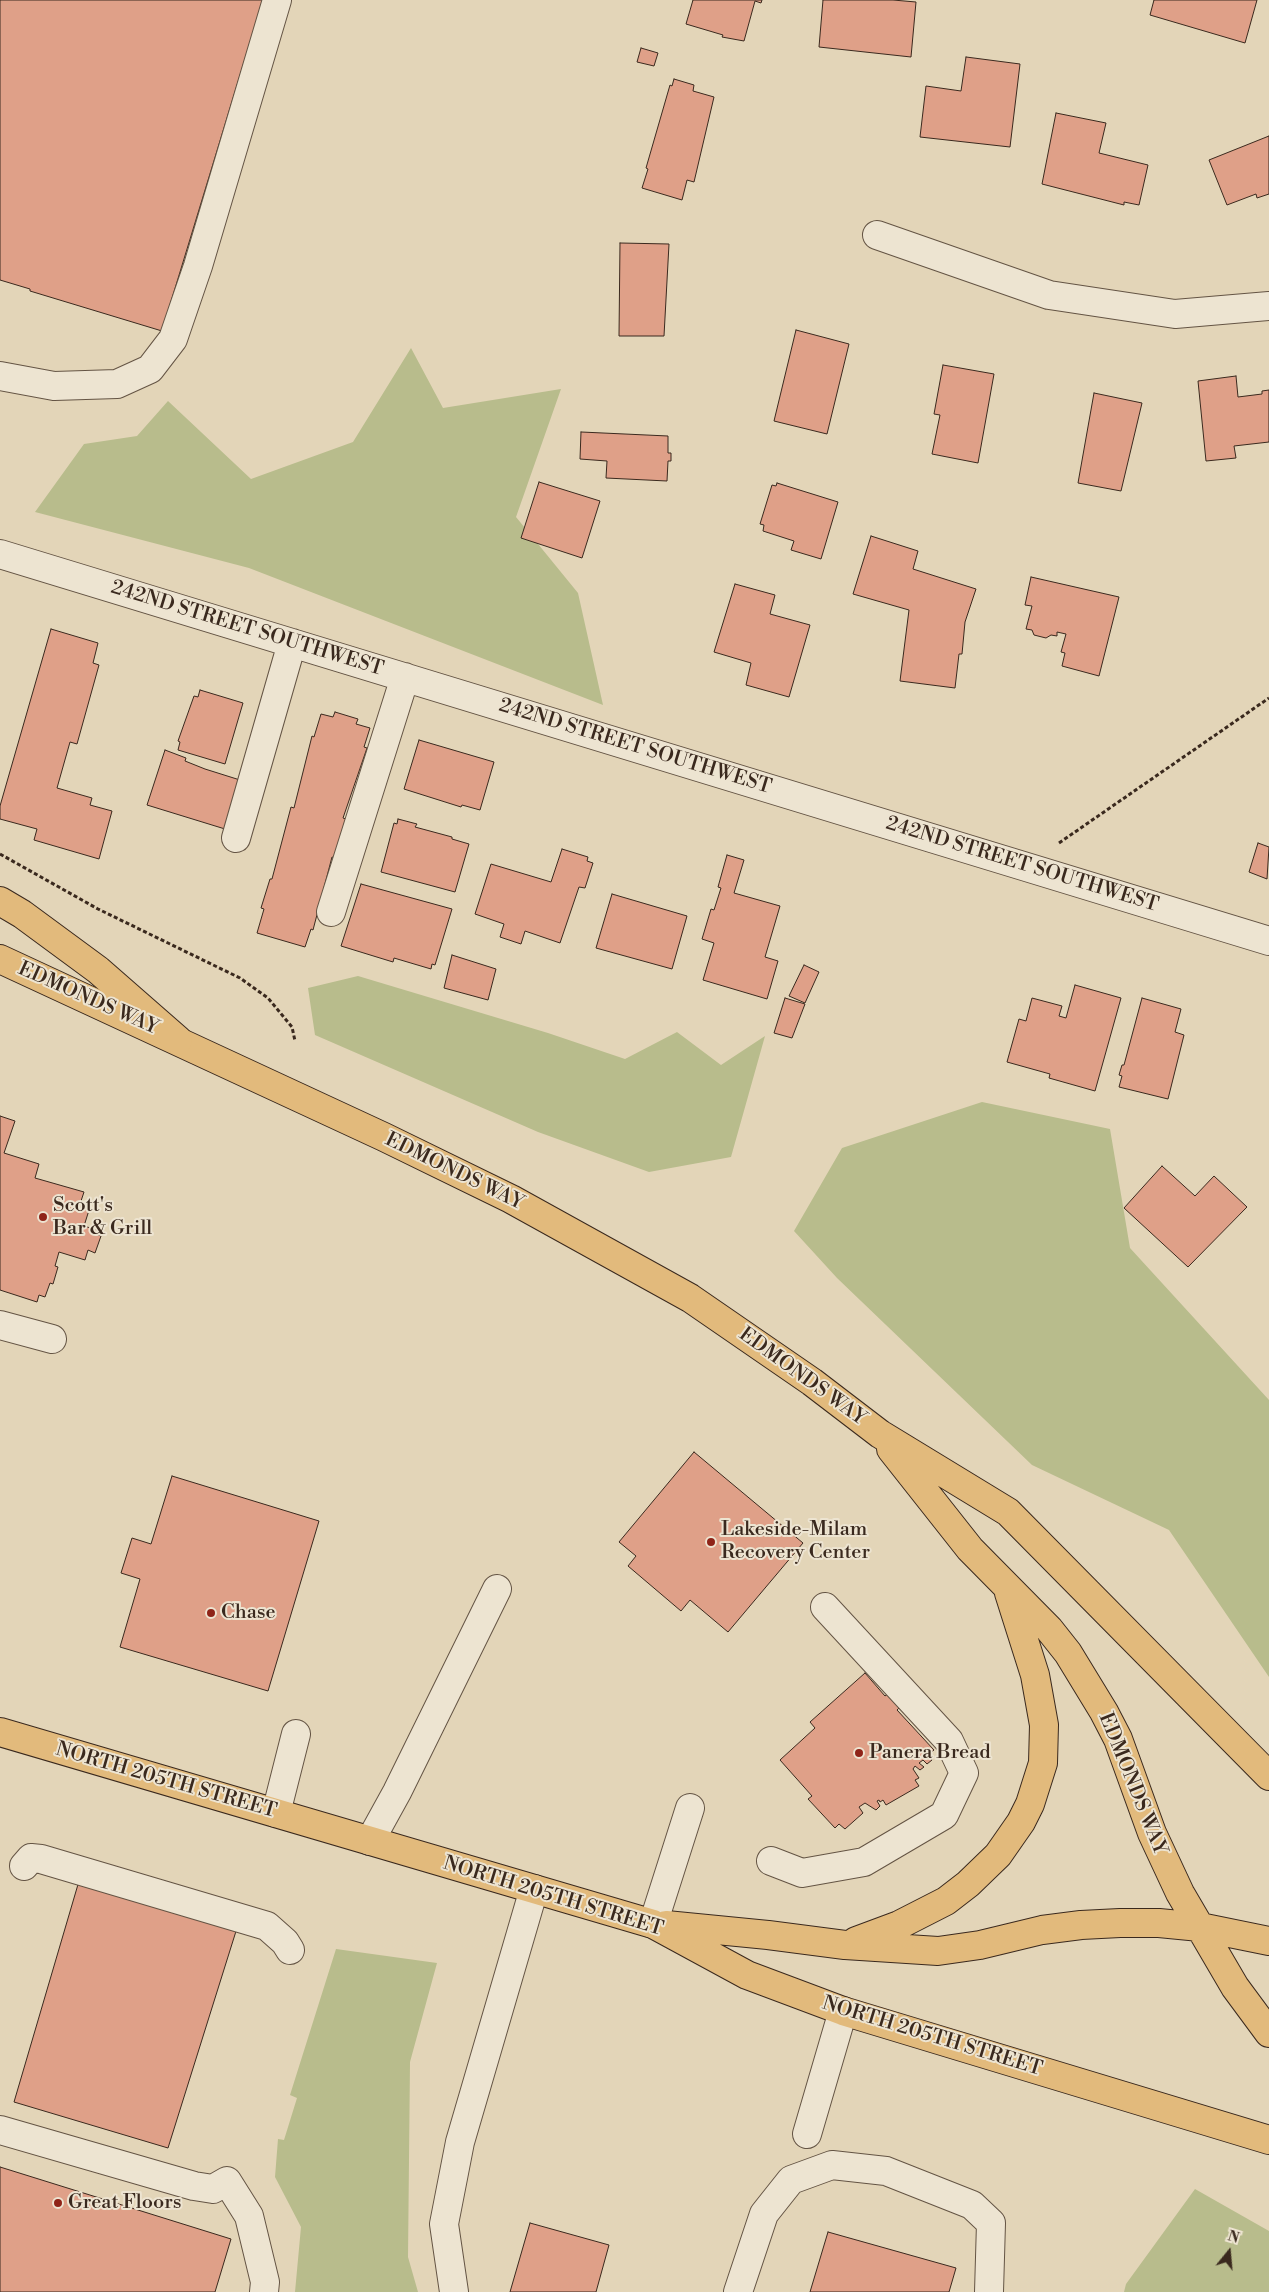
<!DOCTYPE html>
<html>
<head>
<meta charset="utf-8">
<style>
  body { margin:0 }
  #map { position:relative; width:1269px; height:2292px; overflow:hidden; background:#e3d5b8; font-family:"Libre Bodoni",serif }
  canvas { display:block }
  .north { position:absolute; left:1204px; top:2227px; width:50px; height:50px; -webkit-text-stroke:4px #ede4d1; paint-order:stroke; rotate:17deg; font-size:14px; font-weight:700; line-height:20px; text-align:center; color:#3a291e }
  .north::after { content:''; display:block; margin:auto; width:18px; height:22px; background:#3a291e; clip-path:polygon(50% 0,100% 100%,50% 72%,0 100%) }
</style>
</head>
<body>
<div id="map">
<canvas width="1269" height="2292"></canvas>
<div class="north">N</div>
</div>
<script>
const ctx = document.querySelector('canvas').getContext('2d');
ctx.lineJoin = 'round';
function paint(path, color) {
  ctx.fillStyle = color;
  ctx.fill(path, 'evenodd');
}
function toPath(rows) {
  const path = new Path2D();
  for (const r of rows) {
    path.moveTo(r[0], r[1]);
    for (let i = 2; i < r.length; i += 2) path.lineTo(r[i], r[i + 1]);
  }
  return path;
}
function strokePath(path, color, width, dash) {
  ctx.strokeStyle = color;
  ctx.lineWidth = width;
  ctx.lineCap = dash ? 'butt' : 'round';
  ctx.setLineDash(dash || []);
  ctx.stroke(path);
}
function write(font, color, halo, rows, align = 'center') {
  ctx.font = font + ' "Libre Bodoni",serif';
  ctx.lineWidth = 4;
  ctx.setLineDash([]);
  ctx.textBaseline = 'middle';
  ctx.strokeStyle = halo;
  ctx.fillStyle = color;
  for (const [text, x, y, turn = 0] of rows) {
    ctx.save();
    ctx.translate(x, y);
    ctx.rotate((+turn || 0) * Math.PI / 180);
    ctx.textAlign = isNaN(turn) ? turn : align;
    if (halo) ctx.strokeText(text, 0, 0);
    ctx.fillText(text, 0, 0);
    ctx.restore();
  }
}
paint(toPath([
  [411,348,443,408,561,389,516,517,578,593,603,705,249,568,35,512,84,444,137,436,168,401,251,479,353,442],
  [358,976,548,1033,625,1059,677,1032,721,1065,765,1036,731,1157,649,1172,538,1132,315,1035,308,988],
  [982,1102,1110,1129,1130,1248,1269,1400,1269,1677,1169,1530,1032,1465,837,1278,794,1231,842,1148],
  [336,1949,437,1963,410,2062,408,2257,418,2292,295,2292,301,2227,275,2177,278,2139,284,2140,297,2098,290,2095],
  [1195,2189,1269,2231,1269,2292,1124,2292,1126,2284]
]), '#b8bc8c');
const building = toPath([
  [0,0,263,0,162,331,30,291,30,289,0,280,0,0],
  [693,0,762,0,761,3,755,1,744,41,722,37,723,35,686,24,693,0],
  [823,0,893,0,916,2,911,57,819,47,823,0],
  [1154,0,1257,0,1245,43,1150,15,1154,0],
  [641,48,658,53,654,66,637,62,641,48],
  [966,57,1020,64,1010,147,920,137,926,86,961,91,966,57],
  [674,79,694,85,693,91,714,97,694,182,687,180,682,200,642,188,648,169,646,168,670,85,672,86,674,79],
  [1056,113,1106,123,1099,153,1148,165,1139,205,1124,202,1124,205,1042,184,1056,113],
  [1269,136,1269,194,1257,198,1256,194,1227,205,1209,160,1269,136],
  [620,243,669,244,664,336,619,336,620,243],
  [796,330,849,344,827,434,774,421,796,330],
  [943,365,994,374,978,463,932,454,940,415,934,414,943,365],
  [1236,376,1238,397,1262,394,1262,391,1269,390,1269,442,1234,446,1236,458,1206,461,1198,381,1236,376],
  [1094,393,1142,403,1121,491,1078,483,1094,393],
  [581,432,668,436,668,453,671,453,671,461,668,461,667,481,606,478,607,461,580,459,581,432],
  [539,482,600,501,582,558,521,538,539,482],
  [777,483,838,502,821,559,791,550,794,541,763,531,764,525,760,524,772,485,776,486,777,483],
  [871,536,918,551,913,569,976,589,965,622,962,654,959,654,955,688,900,681,909,610,853,594,871,536],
  [1031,577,1119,597,1099,676,1062,666,1065,653,1061,652,1066,634,1057,632,1057,636,1051,635,1046,638,1034,635,1032,630,1026,629,1032,606,1025,605,1031,577],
  [735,584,775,595,770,614,810,625,789,697,746,685,751,663,714,652,735,584],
  [51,629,98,643,93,663,99,665,77,744,70,742,57,788,92,798,90,805,112,811,99,859,34,840,37,829,0,819,0,806,51,629],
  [200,690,243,703,225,764,178,750,180,742,178,741,194,696,198,697,200,690],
  [335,712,358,719,356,724,370,728,364,747,367,748,343,818,346,819,335,858,332,857,313,930,311,929,305,947,257,933,264,909,261,908,270,879,272,879,291,807,294,808,312,736,314,737,321,714,333,717,335,712],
  [419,740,494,762,480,810,462,805,461,807,404,789,419,740],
  [165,750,186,758,185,761,205,769,240,780,225,829,147,805,165,750],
  [398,819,417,824,415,827,452,837,452,839,469,844,455,892,381,872,394,823,397,824,398,819],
  [1258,843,1269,847,1267,879,1249,872,1258,843],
  [562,849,588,857,587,861,593,863,585,888,579,887,560,943,525,931,521,944,500,937,504,924,475,914,491,864,551,882,562,849],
  [727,855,744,860,734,893,780,906,765,957,778,961,767,999,703,980,714,943,702,939,711,909,714,910,721,888,718,887,727,855],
  [361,884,452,909,435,965,432,964,431,969,394,958,393,962,341,946,361,884],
  [612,894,687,916,672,969,596,948,612,894],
  [452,955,496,969,488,1000,444,988,452,955],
  [804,965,819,972,805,1003,789,996,804,965],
  [1075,985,1121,998,1095,1091,1049,1078,1050,1074,1007,1062,1019,1019,1026,1021,1032,998,1062,1006,1059,1016,1066,1018,1075,985],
  [785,998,805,1004,792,1038,774,1033,785,998],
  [1142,998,1181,1009,1175,1032,1184,1035,1168,1099,1119,1087,1122,1076,1119,1075,1122,1065,1124,1065,1142,998],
  [0,1116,15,1121,4,1153,39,1164,35,1178,84,1192,80,1204,90,1207,84,1226,97,1230,96,1234,101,1236,95,1253,88,1250,85,1260,59,1252,55,1266,58,1267,53,1284,50,1283,45,1297,39,1295,37,1302,0,1290,0,1116],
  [1162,1166,1195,1196,1214,1176,1247,1207,1188,1267,1124,1208,1162,1166],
  [694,1452,803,1543,728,1632,690,1600,681,1611,628,1566,636,1556,619,1542,694,1452],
  [172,1476,319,1521,268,1691,120,1647,140,1579,121,1573,132,1538,151,1544,172,1476],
  [865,1673,885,1696,897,1687,908,1699,897,1710,934,1750,928,1755,932,1760,927,1764,923,1760,919,1763,924,1767,920,1770,915,1766,913,1769,919,1778,915,1780,919,1786,886,1805,883,1800,880,1802,879,1800,877,1801,880,1806,876,1810,865,1803,859,1807,863,1813,845,1829,839,1824,835,1828,808,1799,812,1796,780,1760,815,1728,810,1722,865,1673],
  [79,1881,237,1928,168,2148,14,2102,79,1881],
  [0,2167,231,2239,215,2292,0,2292,0,2167],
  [530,2223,609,2245,596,2292,510,2292,530,2223],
  [828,2232,956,2268,949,2292,810,2292,828,2232]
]);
paint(building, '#dfa088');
strokePath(building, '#3a291e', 1);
const minor = toPath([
  [877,235,1049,295,1175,314,1269,306],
  [0,376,54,386,117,384,150,369,173,339,198,266,277,0],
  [0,554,1269,941],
  [236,838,292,643],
  [331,912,405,677],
  [0,1325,52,1339],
  [276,1813,296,1734],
  [370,1841,397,1792,497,1589],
  [771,1861,802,1873,864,1862,944,1815,964,1773,949,1741,825,1607],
  [24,1866,31,1858,41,1859,267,1926,285,1942,290,1950],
  [653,1924,690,1808],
  [0,2130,194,2186,213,2189,227,2181,249,2216,265,2282,264,2292],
  [807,2134,843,2011],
  [454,2292,444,2224,460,2142,534,1889],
  [738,2292,764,2214,791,2180,832,2165,886,2171,972,2205,991,2223,989,2292]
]);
const major = toPath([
  [0,959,384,1137,511,1199,690,1298,812,1382,880,1434,1008,1512,1269,1776],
  [891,1449,970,1549,1049,1629,1068,1653,1104,1712,1118,1739,1152,1833,1180,1893,1235,1987,1269,2033],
  [0,1732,653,1924,747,1975,843,2011,1269,2140],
  [666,1925,768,1935,845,1945,938,1951,980,1945,1042,1930,1081,1925,1120,1923,1159,1923,1200,1927,1269,1941],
  [856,1941,899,1925,946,1901,968,1884,998,1855,1021,1822,1030,1804,1043,1763,1044,1725,1035,1675,1009,1593]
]);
const highway = toPath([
  [0,901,22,914,98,970,178,1040]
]);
strokePath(minor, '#645444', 30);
strokePath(major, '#3a291e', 30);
strokePath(highway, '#3a291e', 30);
strokePath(toPath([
  [1059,843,1269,698],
  [0,854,98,909,240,978,268,998,292,1027,295,1041]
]), '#3a291e', 3, [4, 2.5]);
strokePath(minor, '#ede4d1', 28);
strokePath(major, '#e2ba7c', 28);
strokePath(highway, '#e2ba7c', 28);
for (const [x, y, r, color] of [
  [43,1217,5,"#8f2418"],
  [711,1542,5,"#8f2418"],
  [211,1613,5,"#8f2418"],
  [859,1753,5,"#8f2418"],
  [58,2203,5,"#8f2418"]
]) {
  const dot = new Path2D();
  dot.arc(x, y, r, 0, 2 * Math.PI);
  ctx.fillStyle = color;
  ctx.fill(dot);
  strokePath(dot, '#ede4d1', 2);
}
write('20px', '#3a291e', '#ede4d1', [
  ["242ND STREET SOUTHWEST",247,629,17],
  ["242ND STREET SOUTHWEST",635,747,17],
  ["242ND STREET SOUTHWEST",1022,865,17],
  ["EDMONDS WAY",88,999,24],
  ["EDMONDS WAY",454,1172,26],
  ["EDMONDS WAY",802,1377,36],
  ["NORTH 205TH STREET",166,1781,16],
  ["EDMONDS WAY",1132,1784,68],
  ["NORTH 205TH STREET",553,1897,17],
  ["NORTH 205TH STREET",932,2037,17]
]);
write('20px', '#3a291e', '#ede4d1', [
  ["Scott's",53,1206],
  ["Bar & Grill",53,1229],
  ["Lakeside-Milam",721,1530],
  ["Recovery Center",721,1553],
  ["Chase",221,1613],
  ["Panera Bread",869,1753],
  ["Great Floors",68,2203]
], 'left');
</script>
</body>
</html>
